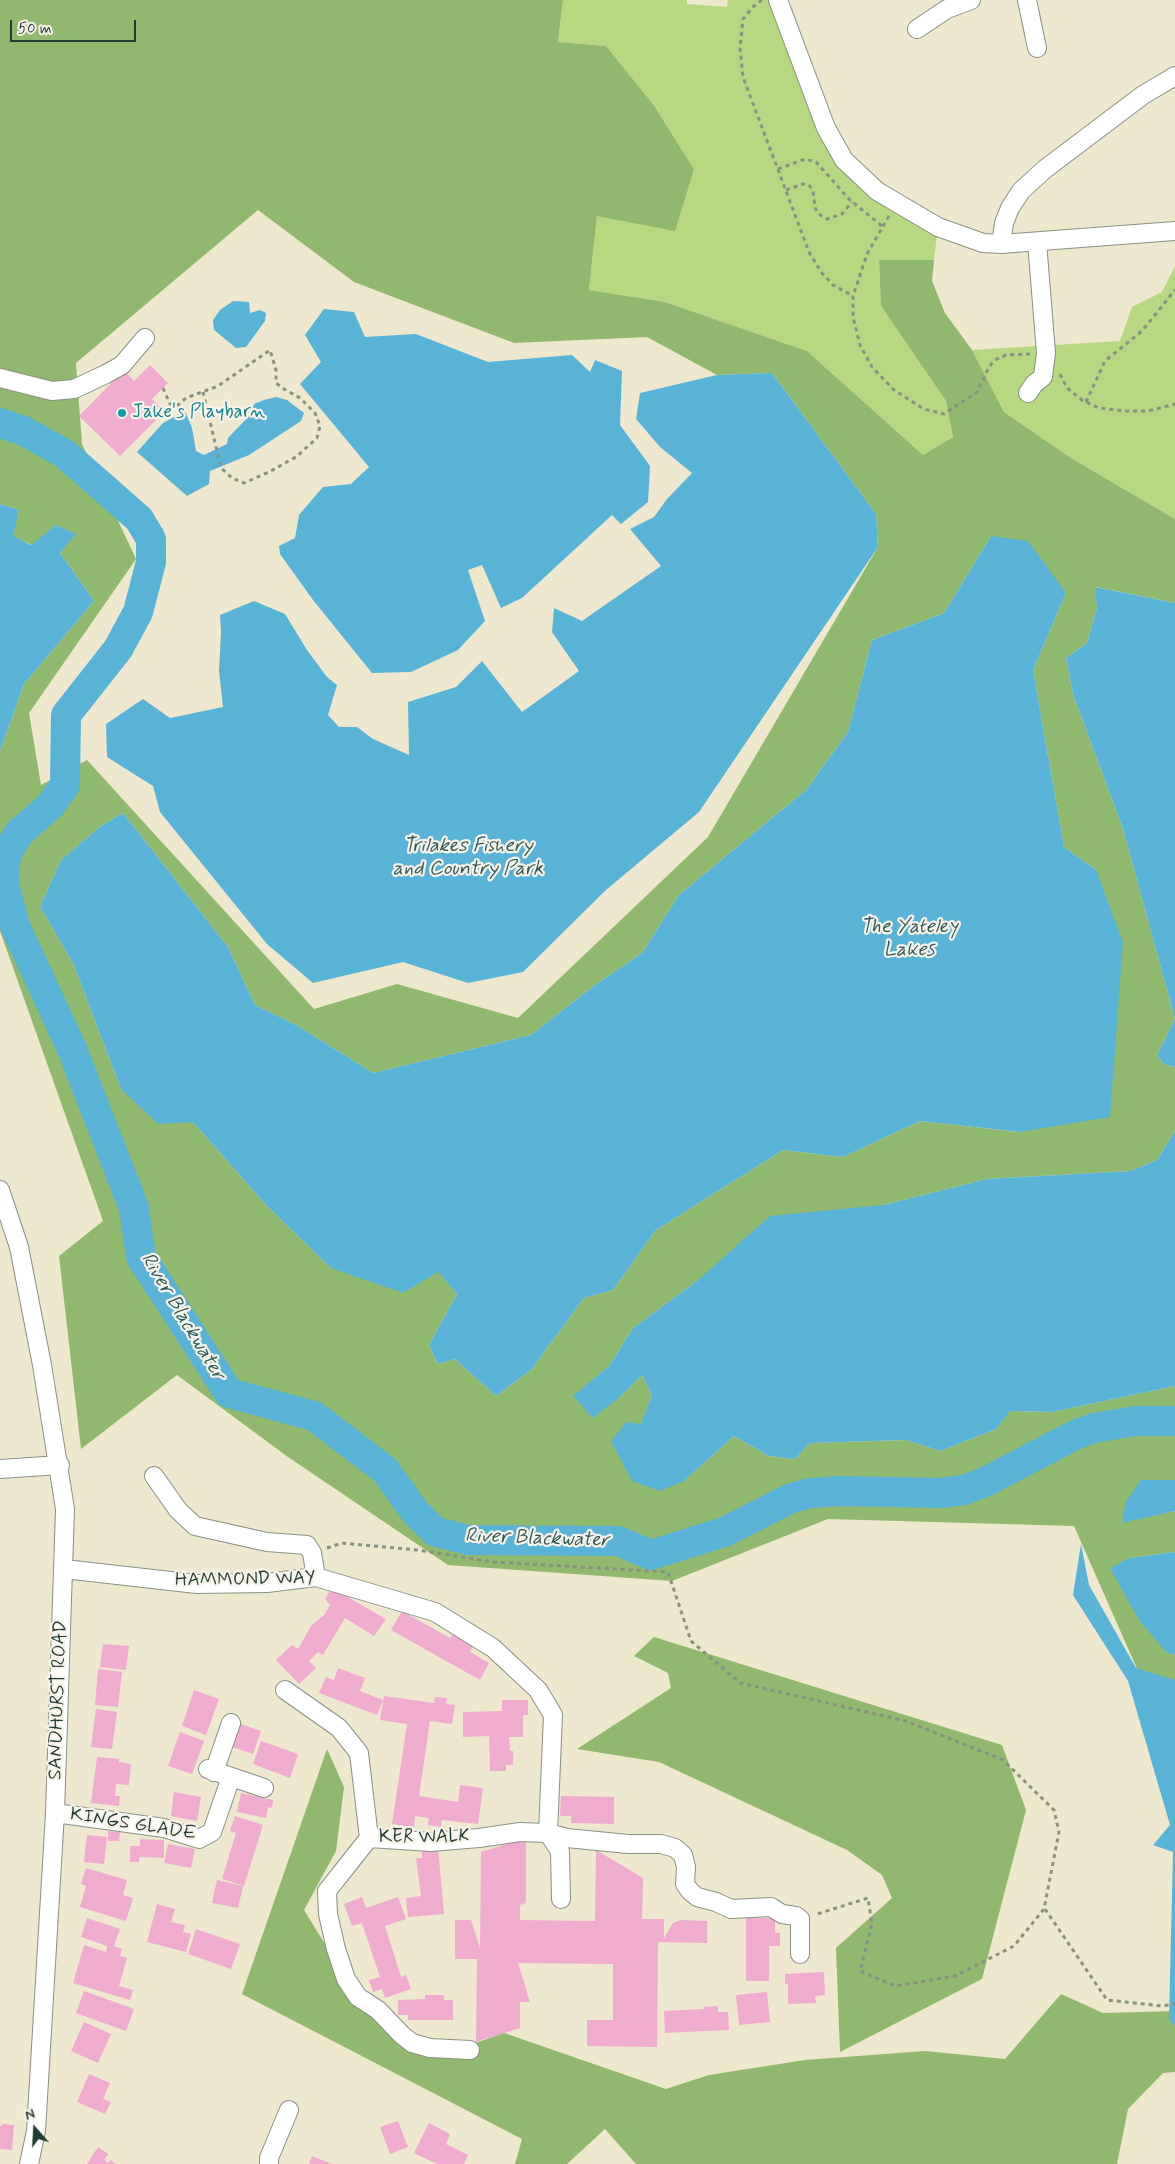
<!DOCTYPE html>
<html>
<head>
<meta charset="utf-8">
<style>
  body { margin:0 }
  #map { position:relative; width:1175px; height:2164px; overflow:hidden; background:#eee8cf; font-family:Mynerve,sans-serif }
  canvas { display:block }
  .north { position:absolute; left:10px; top:2104px; width:50px; height:50px; -webkit-text-stroke:4px #f7f3e8; paint-order:stroke; rotate:341deg; font-size:14px; font-weight:700; line-height:20px; text-align:center; color:#1f3d34 }
  .north::after { content:''; display:block; margin:auto; width:18px; height:22px; background:#1f3d34; clip-path:polygon(50% 0,100% 100%,50% 72%,0 100%) }
  .scale { position:absolute; left:10px; top:20px; width:126px; height:22px; box-sizing:border-box; border:2px solid #1f3d34; border-top:0; padding-left:6px; font-size:15px; line-height:18px; white-space:nowrap; color:#1f3d34; -webkit-text-stroke:4px #f7f3e8; paint-order:stroke }
</style>
</head>
<body>
<div id="map">
<canvas width="1175" height="2164"></canvas>
<div class="north">N</div>
<div class="scale">50 m</div>
</div>
<script>
const ctx = document.querySelector('canvas').getContext('2d');
ctx.lineJoin = 'round';
function paint(path, color) {
  ctx.fillStyle = color;
  ctx.fill(path, 'evenodd');
}
function toPath(rows) {
  const path = new Path2D();
  for (const r of rows) {
    path.moveTo(r[0], r[1]);
    for (let i = 2; i < r.length; i += 2) path.lineTo(r[i], r[i + 1]);
  }
  return path;
}
function strokePath(path, color, width, dash) {
  ctx.strokeStyle = color;
  ctx.lineWidth = width;
  ctx.lineCap = dash ? 'butt' : 'round';
  ctx.setLineDash(dash || []);
  ctx.stroke(path);
}
function write(font, color, halo, rows, align = 'center') {
  ctx.font = font + ' Mynerve,sans-serif';
  ctx.lineWidth = 4.5;
  ctx.setLineDash([]);
  ctx.textBaseline = 'middle';
  ctx.strokeStyle = halo;
  ctx.fillStyle = color;
  for (const [text, x, y, turn = 0] of rows) {
    ctx.save();
    ctx.translate(x, y);
    ctx.rotate((+turn || 0) * Math.PI / 180);
    ctx.textAlign = isNaN(turn) ? turn : align;
    if (halo) ctx.strokeText(text, 0, 0);
    ctx.fillText(text, 0, 0);
    ctx.restore();
  }
}
paint(toPath([
  [563,0,687,0,687,4,727,7,728,0,778,0,844,160,938,227,934,260,879,260,881,306,946,401,953,437,923,455,807,351,665,302,589,290,597,216,694,169,653,104,606,46,558,42],
  [1175,266,1175,519,1071,458,1004,412,972,350,1120,341,1132,307,1162,292]
]), '#b6d880');
paint(toPath([
  [0,0,563,0,558,42,606,46,653,104,694,169,675,231,597,216,589,290,665,302,807,351,923,455,953,437,946,401,881,306,879,260,934,260,932,281,945,313,972,350,1004,412,1071,458,1175,519,1175,603,1096,587,1097,608,1087,643,1066,658,1073,694,1123,829,1175,1019,1157,1055,1164,1064,1175,1067,1175,1131,1157,1160,1131,1171,987,1179,883,1205,697,1281,633,1328,609,1366,574,1396,621,1396,642,1375,652,1395,641,1425,684,1481,734,1436,769,1456,795,1459,810,1443,906,1440,940,1451,996,1429,1009,1411,1052,1412,1175,1386,1175,1480,1141,1481,1122,1522,1175,1511,1175,1552,1130,1558,1166,1652,1175,1655,1175,1866,1165,1732,1074,1526,828,1519,672,1581,448,1565,288,1457,177,1375,81,1449,59,1256,103,1221,0,931,0,751,24,684,94,601,60,553,75,534,56,525,32,545,12,536,19,510,0,504],
  [258,210,354,282,514,343,647,337,717,375,772,373,876,514,878,547,708,837,518,1018,397,984,314,1009,87,760,41,785,29,713,136,559,82,444,76,363],
  [991,536,1066,593,1033,670,1064,847,1096,870,1019,1132,920,1121,843,1157,783,1150,656,1230,613,1290,584,1298,531,1370,496,1396,455,1359,438,1364,429,1345,457,1294,438,1271,331,1268,266,1205,193,1122,121,1089,73,963,40,907,61,860,101,826,123,813,228,947,255,1005,298,1026,373,1073,531,1035,595,985,642,953,679,895,806,790,848,732,872,640,944,613],
  [654,1637,1002,1745,1026,1810,982,1979,840,2052,836,1948,892,1898,882,1875,847,1850,659,1762,577,1749,671,1688,668,1673,634,1656],
  [327,1749,344,1787,336,1851,304,1910,333,1957,354,2001,447,2053,504,2033,666,2089,709,2075,805,2060,925,2051,1005,2059,1061,1994,1103,2013,1175,2011,1175,2072,1163,2073,1128,2109,1117,2164,636,2164,605,2129,567,2164,515,2164,522,2139,242,1994]
]), '#90b86e');
paint(toPath([
  [233,301,249,302,250,313,260,310,266,313,265,321,246,347,236,348,214,330,213,320,220,310],
  [324,309,354,312,365,337,416,334,488,362,572,355,590,372,595,360,622,371,620,425,650,466,648,502,621,524,612,515,522,598,501,608,482,565,468,570,485,621,458,650,411,672,372,673,313,600,280,554,279,546,295,538,299,515,323,487,351,484,369,467,300,384,321,362,305,335],
  [772,373,876,514,878,547,699,812,606,890,523,972,468,983,403,962,313,983,267,944,160,812,153,786,107,757,106,724,143,699,170,718,223,707,219,671,221,632,220,615,254,601,285,614,307,650,327,677,337,685,328,715,339,727,357,727,373,739,409,755,408,702,456,687,482,661,522,712,579,671,552,632,554,608,582,621,661,566,630,529,654,517,667,499,692,473,660,447,636,419,640,393,717,375],
  [276,397,287,400,304,413,301,421,249,455,210,471,209,484,187,496,137,452,163,423,185,411,192,428,196,451,204,455,227,444,228,438,249,416,254,404,264,400],
  [0,504,19,510,13,536,31,545,56,525,76,534,60,553,94,601,24,684,0,751],
  [991,536,1028,541,1066,593,1033,670,1064,847,1096,870,1123,942,1110,1117,1020,1132,920,1121,843,1157,783,1150,656,1230,613,1290,584,1298,531,1370,496,1396,455,1359,438,1364,429,1345,457,1294,438,1272,403,1293,331,1268,266,1205,193,1122,158,1124,121,1089,73,963,40,907,61,860,101,826,123,813,228,947,255,1005,298,1026,373,1073,531,1035,595,985,642,953,679,895,806,790,848,732,872,640,944,613],
  [1095,587,1175,603,1175,1067,1164,1064,1157,1055,1175,1019,1123,829,1073,694,1066,658,1087,643,1097,608],
  [1175,1131,1175,1386,1052,1412,1010,1411,996,1429,940,1451,906,1440,810,1443,795,1459,769,1456,734,1436,684,1481,660,1491,632,1481,611,1441,626,1422,641,1424,652,1395,642,1375,621,1396,593,1418,573,1396,609,1366,633,1328,697,1281,770,1216,883,1205,987,1179,1131,1171,1157,1160],
  [1141,1480,1175,1480,1175,1511,1122,1523,1126,1501],
  [1081,1544,1089,1585,1136,1668,1175,1680,1175,2026,1169,2019,1173,1852,1153,1845,1170,1825,1128,1681,1073,1595],
  [1175,1552,1175,1655,1166,1652,1139,1620,1110,1568,1130,1558]
]), '#59b3d6');
strokePath(toPath([
  [0,423,24,431,65,454,139,519,151,539,151,562,138,612,118,649,66,715,65,785,50,806,20,832,9,849,5,861,4,884,15,926,72,1049,134,1208,141,1257,229,1393,314,1416,385,1470,416,1513,436,1532,468,1540,618,1541,651,1555,724,1532,789,1499,810,1493,840,1491,940,1493,964,1490,985,1482,1075,1435,1094,1428,1135,1421,1175,1421]
]), '#59b3d6', 30);
paint(toPath([
  [150,365,168,383,152,399,165,411,120,456,79,416,124,370,134,381],
  [332,1588,386,1619,374,1636,345,1618,323,1655,318,1652,309,1661,316,1668,299,1684,276,1660,292,1645,298,1649,311,1626,325,1614,330,1605,325,1599],
  [402,1611,450,1638,453,1633,474,1645,470,1652,489,1663,480,1680,391,1630],
  [103,1644,129,1646,126,1670,100,1667],
  [338,1668,365,1678,360,1691,383,1700,377,1715,319,1693,326,1677,334,1680],
  [98,1669,122,1672,118,1707,95,1705],
  [194,1690,219,1699,206,1735,182,1726],
  [384,1696,434,1703,435,1697,447,1698,446,1704,455,1705,452,1724,430,1721,419,1796,458,1802,460,1785,483,1788,478,1824,442,1820,441,1827,428,1825,429,1818,415,1816,414,1827,392,1824,407,1724,380,1720],
  [502,1700,528,1700,528,1715,523,1715,523,1737,509,1737,510,1751,513,1751,513,1765,506,1765,506,1771,490,1771,489,1736,463,1737,463,1712,502,1711],
  [96,1709,117,1712,112,1749,91,1747],
  [238,1723,261,1731,253,1754,229,1746],
  [180,1732,204,1741,192,1774,168,1766],
  [261,1741,298,1754,290,1778,253,1764],
  [97,1757,119,1759,119,1762,131,1764,129,1785,116,1784,115,1796,120,1796,119,1806,91,1803],
  [174,1792,201,1797,197,1821,171,1816],
  [241,1793,273,1800,272,1808,268,1807,266,1818,237,1812],
  [561,1796,614,1797,614,1824,571,1823,571,1816,560,1816],
  [235,1816,263,1825,244,1886,222,1879,236,1833,230,1831],
  [108,1831,120,1832,119,1841,108,1841],
  [87,1835,107,1837,104,1864,84,1862],
  [526,1838,526,1903,520,1905,520,1920,595,1921,596,1850,643,1878,642,1919,664,1919,664,1938,673,1923,681,1920,707,1921,707,1943,658,1942,657,2047,587,2046,587,2020,613,2020,613,1964,518,1963,530,2002,520,2002,520,2028,476,2042,477,1959,455,1959,455,1920,471,1920,480,1948,481,1852],
  [140,1839,164,1840,164,1858,139,1857,139,1862,130,1862,130,1846,140,1846],
  [168,1844,195,1849,191,1868,164,1863],
  [438,1848,444,1914,408,1917,406,1898,421,1896,416,1858,422,1858,422,1849],
  [86,1868,127,1880,123,1895,133,1898,126,1921,80,1907,86,1886,81,1884],
  [217,1880,243,1886,238,1908,212,1903],
  [362,1897,366,1908,398,1897,406,1919,385,1926,401,1977,406,1975,411,1989,385,1998,382,1989,373,1992,369,1980,380,1977,362,1923,352,1926,344,1904],
  [157,1904,175,1909,171,1922,185,1925,183,1932,191,1934,186,1952,147,1942],
  [87,1918,120,1929,114,1946,122,1949,120,1956,127,1958,119,1986,133,1990,130,2000,73,1983,84,1945,106,1952,107,1946,81,1937],
  [746,1918,775,1918,775,1933,780,1933,780,1946,769,1946,769,1981,746,1981],
  [196,1929,240,1944,231,1969,188,1954],
  [824,1972,825,1995,815,1996,816,2003,788,2004,788,1984,785,1984,785,1974],
  [84,1991,134,2009,126,2031,76,2013],
  [767,1992,770,2022,739,2025,736,1995],
  [425,1995,444,1995,444,2000,453,2000,453,2020,408,2020,408,2015,398,2015,398,2000,425,1999],
  [718,2006,718,2012,728,2012,729,2030,665,2033,664,2011,704,2009,703,2007],
  [84,2022,111,2034,98,2063,71,2051],
  [89,2074,110,2083,103,2099,111,2102,105,2114,77,2102],
  [398,2121,408,2147,390,2154,380,2127],
  [429,2123,450,2134,446,2144,468,2155,464,2164,437,2164,414,2153],
  [2,2124,14,2125,12,2150,0,2149,0,2126,2,2126],
  [98,2147,108,2154,104,2160,108,2163,110,2160,116,2164,87,2164],
  [312,2156,332,2164,309,2164]
]), '#efacce');
const minor = toPath([
  [778,0,826,128,844,160,877,191,938,227,983,243,1001,244,1175,231],
  [1027,0,1037,48],
  [917,29,947,9,971,0],
  [1001,244,1004,223,1010,208,1021,191,1045,169,1143,95,1175,76],
  [0,378,52,391,74,389,106,374,122,365,145,338],
  [1028,393,1034,384,1043,377,1046,353,1037,242],
  [0,1190,19,1247,42,1365,65,1509,55,1813,36,2131,29,2164],
  [0,1469,60,1465],
  [154,1476,178,1510,195,1526,267,1542,307,1545,312,1553,316,1577],
  [64,1569,197,1584,267,1583,316,1577,435,1612,493,1648,538,1690,553,1715,548,1833,560,1851,561,1899],
  [285,1690,339,1728,359,1753,369,1838],
  [208,1769,264,1788],
  [214,1772,231,1723],
  [55,1813,164,1828,199,1839,212,1832,231,1777],
  [470,2050,430,2048,412,2043,402,2035,378,2010,358,1997,346,1979,336,1949,328,1914,327,1891,369,1838,431,1842,479,1838,520,1832,548,1833,567,1838,628,1844,661,1844,675,1848,683,1855,686,1867,685,1884,690,1891,697,1897,716,1902,731,1909,771,1907,782,1914,796,1916,800,1919,800,1954],
  [269,2164,269,2158,289,2110]
]);
strokePath(minor, '#869282', 20);
strokePath(toPath([
  [762,0,754,6,743,19,740,48,743,77,809,252,821,272,833,285,853,296],
  [778,169,805,159,816,162,849,199,882,226],
  [786,190,803,184,809,185,813,191,815,207,817,213,827,219,842,214,852,202],
  [889,216,867,254,853,296,853,317,860,345,872,367,894,390,924,409,944,414,977,392,989,367,995,360,1006,355,1030,354],
  [1060,374,1067,388,1082,400,1099,408,1126,411,1148,411,1175,404],
  [163,388,170,404,178,405,186,398,218,386,270,350,276,370,276,383,284,389,300,398,315,413,320,426,317,438,296,457,269,472,244,483,232,478,221,468,203,392],
  [1086,402,1105,361,1142,331,1175,290],
  [327,1548,342,1543,417,1550,494,1562,668,1572,691,1641,740,1683,906,1721,1003,1760,1054,1810,1059,1832,1044,1909,1014,1946,955,1976,895,1986,860,1971,872,1924,868,1898,814,1915],
  [1045,1909,1107,2000,1162,2006,1175,2004]
]), '#869282', 3, [4, 4]);
strokePath(minor, '#fff', 18);
for (const [x, y, r, color] of [
  [122,413,5,"#0f9aa8"]
]) {
  const dot = new Path2D();
  dot.arc(x, y, r, 0, 2 * Math.PI);
  ctx.fillStyle = color;
  ctx.fill(dot);
  strokePath(dot, '#f7f3e8', 2);
}
write('19px', '#0d838f', '#f7f3e8', [
  ["Jake's Playbarn",132,413]
], 'left');
write('19px', '#1f3d34', '#f7f3e8', [
  ["HAMMOND WAY",245,1580,-1],
  ["SANDHURST ROAD",59,1700,-88],
  ["KINGS GLADE",133,1825,9],
  ["KER WALK",424,1838]
]);
write('italic 20px', '#2e5a5c', '#f7f3e8', [
  ["Trilakes Fishery",468,847],
  ["and Country Park",468,870],
  ["The Yateley",909,928],
  ["Lakes",909,951],
  ["River Blackwater",182,1317,59],
  ["River Blackwater",537,1539,2]
]);
</script>
</body>
</html>
